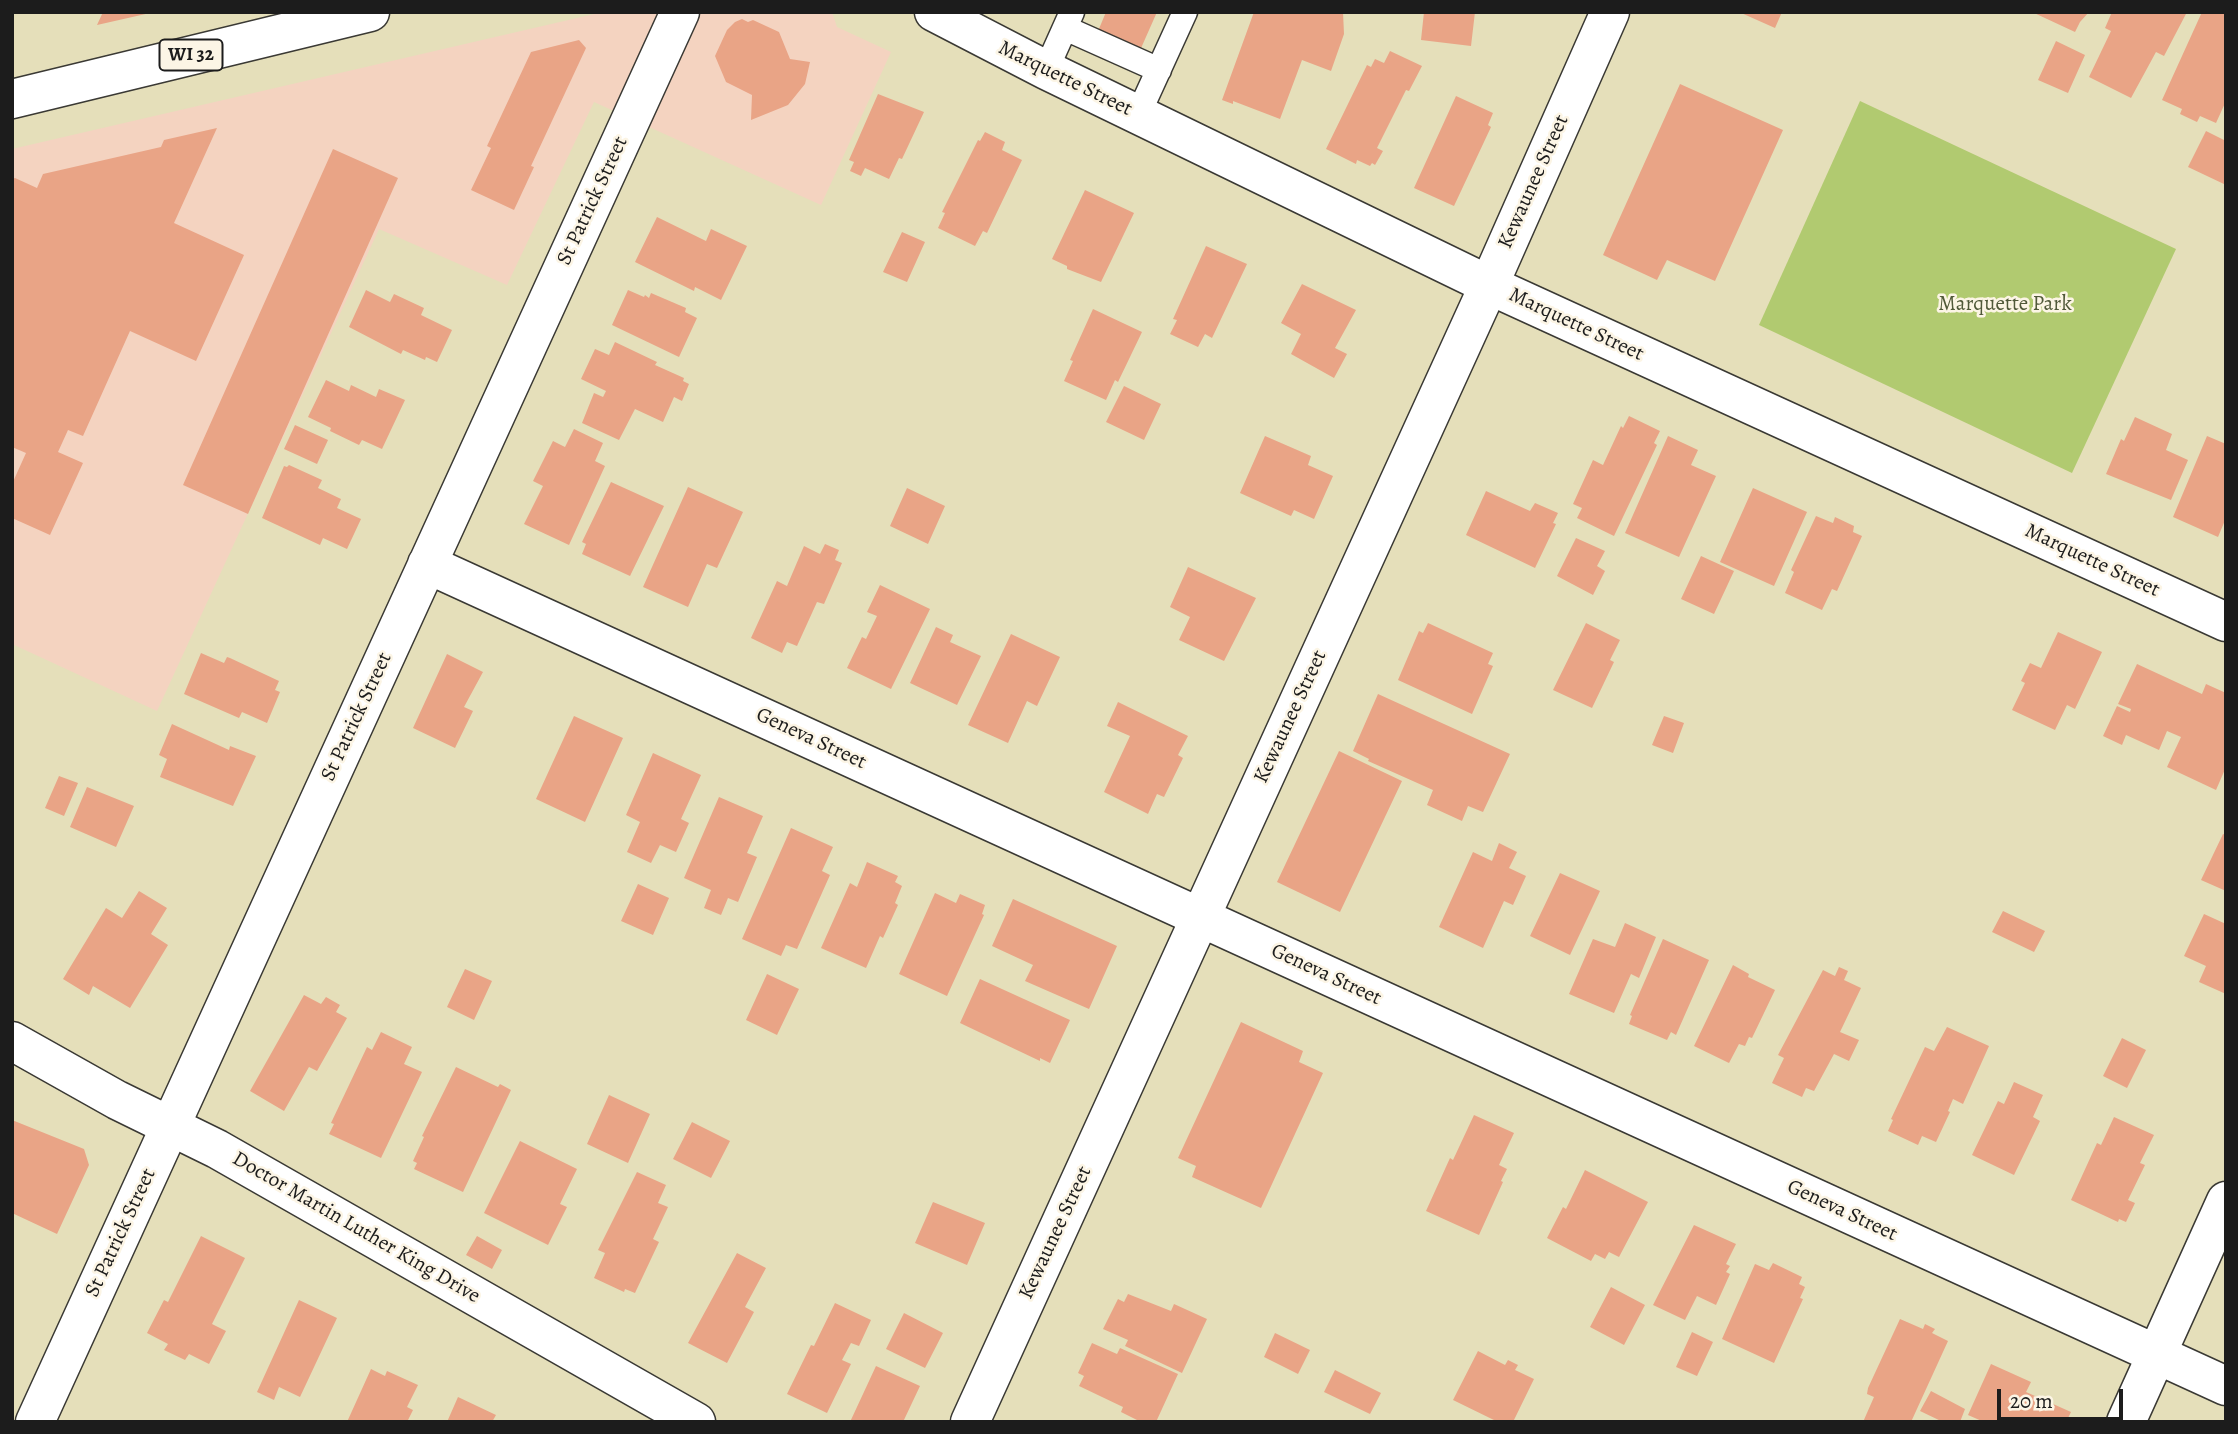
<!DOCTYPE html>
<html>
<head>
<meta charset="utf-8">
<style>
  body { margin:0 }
  #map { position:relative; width:2238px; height:1434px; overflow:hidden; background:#e5dfba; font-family:Alegreya,serif }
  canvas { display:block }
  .frame { position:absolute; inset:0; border:14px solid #1c1c1c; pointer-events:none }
  .scale { position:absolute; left:1997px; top:1389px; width:126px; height:32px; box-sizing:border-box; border:4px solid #1c1c1c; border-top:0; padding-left:9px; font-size:21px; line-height:24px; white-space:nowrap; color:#1c1c1c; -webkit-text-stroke:5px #fcf5e5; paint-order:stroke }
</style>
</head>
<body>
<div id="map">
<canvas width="2238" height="1434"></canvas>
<div class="frame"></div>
<div class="scale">20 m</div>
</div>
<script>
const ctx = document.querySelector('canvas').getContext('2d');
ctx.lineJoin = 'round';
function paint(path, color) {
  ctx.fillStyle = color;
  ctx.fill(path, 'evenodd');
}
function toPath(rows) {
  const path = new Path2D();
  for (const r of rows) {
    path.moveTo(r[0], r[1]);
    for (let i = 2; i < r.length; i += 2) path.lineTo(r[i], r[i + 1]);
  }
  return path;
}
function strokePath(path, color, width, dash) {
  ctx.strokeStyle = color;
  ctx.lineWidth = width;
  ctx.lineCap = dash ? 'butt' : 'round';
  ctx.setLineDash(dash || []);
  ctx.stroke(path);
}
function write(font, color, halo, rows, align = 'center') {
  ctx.font = font + ' Alegreya,serif';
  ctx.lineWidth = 5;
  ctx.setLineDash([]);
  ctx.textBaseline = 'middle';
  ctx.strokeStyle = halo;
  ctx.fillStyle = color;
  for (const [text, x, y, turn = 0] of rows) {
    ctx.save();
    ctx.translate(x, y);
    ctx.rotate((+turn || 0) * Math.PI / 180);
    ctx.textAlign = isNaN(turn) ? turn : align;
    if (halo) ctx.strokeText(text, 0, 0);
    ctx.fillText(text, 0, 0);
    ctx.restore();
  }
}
paint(toPath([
  [603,12,832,12,837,27,891,52,821,205,594,102,507,285,379,229,157,711,12,644,12,149]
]), '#f4d3c0');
paint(toPath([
  [1860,101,2176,249,2072,473,1759,325]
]), '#b1ca70');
paint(toPath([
  [103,12,149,12,150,13,97,25],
  [1106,12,1157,12,1138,55,1096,36],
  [1254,12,1343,12,1344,34,1331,71,1302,60,1280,119,1233,101,1233,104,1222,100],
  [1424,12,1475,12,1471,46,1421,40],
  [1739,12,1782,12,1775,28],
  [2032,12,2089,12,2080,22,2075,32],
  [2112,12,2187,12,2164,56,2156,52,2131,98,2089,77,2111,31,2105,28],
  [2202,12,2226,12,2226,101,2216,123,2200,116,2197,122,2180,114,2182,109,2162,100],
  [742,19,748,22,753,20,779,32,790,59,810,62,805,84,788,105,751,120,752,95,726,82,715,56,727,30,735,22],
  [579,40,586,48,531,166,534,167,514,210,471,190,491,148,487,146,531,52],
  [2056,41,2085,55,2068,93,2038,80],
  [1390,51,1422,66,1409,91,1406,90,1377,148,1383,151,1375,165,1372,163,1370,166,1357,160,1356,164,1326,149,1367,65,1371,67,1375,59,1384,63],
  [1680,84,1783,130,1715,281,1667,260,1657,280,1603,255],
  [878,94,924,112,902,159,899,158,889,179,865,168,861,176,850,171,854,162,849,160],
  [1456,96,1493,113,1488,125,1491,127,1454,206,1414,188],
  [217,128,174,223,244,255,196,361,130,331,83,436,68,430,58,452,83,463,50,535,12,518,12,484,26,453,12,447,12,179,15,178,37,188,43,174,161,147,164,140],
  [2206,131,2226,141,2226,185,2188,167],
  [985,132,1005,142,1002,150,1022,160,987,233,983,231,975,246,938,228,945,213,942,212,978,140,980,141],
  [333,149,398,178,248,514,183,485],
  [1085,190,1134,213,1101,282,1067,269,1067,266,1052,259],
  [657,217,706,241,711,229,747,246,721,300,695,287,694,291,635,262],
  [902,232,925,242,907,282,883,272],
  [1206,246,1247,264,1212,338,1205,334,1198,347,1170,334,1177,320,1173,319],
  [1302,284,1356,310,1335,348,1347,354,1334,378,1291,354,1301,334,1281,323],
  [366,290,390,302,394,294,424,308,421,315,452,330,437,362,426,357,425,360,403,350,401,354,349,327],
  [628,290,644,297,645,295,649,298,651,293,686,308,685,312,697,318,679,357,612,325],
  [1093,309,1142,332,1118,382,1115,380,1106,400,1064,381,1073,361,1070,360],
  [615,342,657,362,655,365,684,378,683,381,689,384,682,401,674,397,663,422,635,409,619,440,582,423,594,393,603,397,606,391,581,379,595,349,609,355],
  [326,380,349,391,351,385,376,397,379,389,405,400,382,449,362,440,359,445,330,431,331,428,308,417],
  [1124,386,1161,404,1144,440,1106,422],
  [1629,416,1660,431,1654,443,1657,445,1614,536,1577,518,1582,508,1573,504,1593,460,1603,465,1621,426,1623,428],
  [2135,417,2172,434,2166,450,2188,460,2171,500,2106,474,2121,439,2124,441],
  [295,425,328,440,317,464,284,449],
  [574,429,603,443,595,461,605,466,569,545,524,524,543,486,533,481,553,441,565,447],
  [1265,436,1311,456,1308,465,1333,476,1314,519,1294,510,1291,516,1240,493],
  [1668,436,1698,450,1691,465,1716,476,1679,557,1625,533],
  [2207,436,2226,444,2226,518,2218,537,2173,517],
  [289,465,322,480,318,488,341,499,337,508,361,519,347,549,323,538,320,545,262,518,284,466,287,467],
  [611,482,664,506,630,576,582,554,586,544,582,542],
  [688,487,743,512,717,568,707,564,688,607,643,587],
  [907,488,945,506,928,544,890,526],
  [1753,488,1807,512,1774,586,1720,562],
  [1486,491,1530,511,1535,503,1558,513,1553,523,1556,524,1535,568,1466,535],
  [1816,516,1833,523,1835,517,1854,526,1853,532,1862,536,1837,591,1832,589,1822,610,1785,593,1794,572,1791,570],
  [1576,538,1605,551,1597,566,1605,571,1593,595,1557,576],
  [825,544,839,550,835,560,842,563,824,604,817,602,797,646,787,642,782,653,751,638,777,581,787,586,804,546,820,554],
  [1701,556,1734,571,1714,614,1681,599],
  [1188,567,1256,598,1224,661,1179,640,1190,617,1170,607],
  [880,585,930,609,891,689,847,668,862,637,866,639,877,616,867,612],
  [1428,623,1493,653,1488,664,1493,666,1472,714,1398,680,1419,631,1423,633],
  [1586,623,1620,640,1610,660,1614,662,1592,708,1553,690],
  [936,627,953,635,950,642,981,656,957,705,910,683],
  [2058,632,2102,652,2075,709,2067,705,2055,730,2012,710,2025,683,2021,681,2030,663,2041,668],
  [1011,634,1060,657,1037,706,1027,701,1008,743,968,725],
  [201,653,224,663,227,657,230,658,279,681,275,690,280,692,267,723,242,712,239,718,184,694],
  [447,654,483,672,464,707,473,711,455,748,413,728],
  [2137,664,2202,694,2206,684,2226,693,2226,767,2216,790,2167,767,2181,737,2167,731,2159,750,2126,735,2122,745,2103,736,2117,706,2130,712,2131,709,2118,704],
  [1378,694,1510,754,1483,812,1468,806,1462,821,1427,805,1433,790,1368,761,1369,759,1353,751],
  [1118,702,1188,736,1178,755,1183,758,1164,797,1157,794,1148,814,1104,792,1130,736,1107,726],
  [574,716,623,738,585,822,536,799],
  [1664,716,1684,723,1673,753,1652,745],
  [172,724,229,750,230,746,256,756,233,806,160,777,167,759,159,755],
  [1339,751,1402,781,1340,912,1277,882],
  [653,753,701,775,681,819,689,823,676,852,660,845,651,863,627,852,640,822,626,815],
  [59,776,78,783,64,816,45,808],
  [87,787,134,806,116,847,70,827],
  [719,797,763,816,747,853,757,857,738,902,728,898,721,915,704,908,711,890,684,878],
  [791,828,833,847,822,871,830,875,797,949,786,945,781,956,742,939],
  [2223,834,2226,835,2226,891,2201,880],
  [1499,843,1517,852,1509,868,1526,876,1513,905,1504,901,1483,948,1439,927,1473,852,1492,861],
  [867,862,898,876,895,882,902,886,895,903,898,905,883,938,880,936,866,968,821,948,850,883,857,887],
  [1560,873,1600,891,1570,955,1530,936],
  [638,884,669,898,653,935,621,921],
  [139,891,167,908,151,934,168,945,130,1008,93,986,89,995,63,979,106,908,122,918],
  [935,893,956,903,960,894,985,905,982,914,984,915,947,996,899,974],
  [1013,899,1117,946,1089,1009,1025,981,1033,965,992,946],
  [2003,911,2045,931,2034,952,1992,932],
  [2204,914,2226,924,2226,994,2199,982,2206,966,2184,956],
  [1625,923,1656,937,1639,978,1631,974,1614,1013,1569,994,1593,939,1615,947],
  [1663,939,1709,960,1676,1035,1671,1032,1667,1040,1629,1024,1632,1016,1630,1015],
  [1733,965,1749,974,1748,977,1775,990,1752,1038,1749,1037,1745,1046,1739,1044,1729,1063,1694,1046],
  [1839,967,1848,971,1844,980,1861,988,1840,1032,1859,1040,1849,1061,1834,1054,1814,1091,1806,1088,1802,1097,1772,1083,1784,1058,1778,1055,1823,970,1835,976],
  [465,969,492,981,474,1020,447,1007],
  [767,974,799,989,777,1035,746,1020],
  [980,979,1070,1020,1050,1063,1040,1058,1040,1061,960,1023],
  [304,995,321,1004,326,997,340,1005,336,1012,347,1018,317,1071,309,1067,284,1111,250,1091],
  [1241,1022,1303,1051,1299,1062,1323,1073,1261,1208,1192,1177,1196,1166,1178,1158],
  [1947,1027,1989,1046,1963,1104,1953,1099,1948,1111,1950,1112,1936,1142,1922,1136,1918,1145,1888,1131,1893,1120,1891,1119,1925,1047,1934,1051],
  [381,1032,412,1047,404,1064,422,1072,381,1158,329,1134,334,1124,331,1123,367,1047,372,1050],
  [2122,1038,2146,1050,2127,1088,2103,1076],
  [456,1067,498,1087,500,1084,511,1090,463,1192,414,1169,417,1163,413,1161,424,1137,422,1136],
  [2014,1082,2043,1095,2033,1117,2040,1121,2014,1175,1972,1155,1998,1101,2004,1104],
  [609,1095,650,1114,628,1163,587,1144],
  [1474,1115,1514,1133,1499,1165,1507,1169,1501,1181,1503,1182,1479,1235,1426,1211,1450,1158,1453,1160],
  [2114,1117,2154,1135,2140,1163,2145,1165,2128,1200,2135,1203,2126,1222,2119,1219,2118,1222,2071,1200,2097,1143,2101,1145],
  [12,1120,84,1149,89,1165,57,1234,12,1213],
  [692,1122,730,1141,711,1178,673,1159],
  [520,1141,577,1169,560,1204,567,1207,548,1245,484,1213],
  [1585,1170,1648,1202,1619,1257,1609,1252,1605,1259,1595,1254,1591,1261,1547,1238,1563,1207,1566,1209],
  [637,1172,666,1185,658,1203,668,1207,653,1239,659,1242,635,1293,625,1289,624,1292,594,1278,605,1253,598,1250],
  [933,1202,985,1223,967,1265,915,1243],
  [1694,1225,1736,1244,1726,1264,1730,1266,1726,1272,1730,1274,1716,1305,1697,1296,1685,1320,1653,1305],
  [201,1236,245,1258,212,1324,226,1331,209,1364,189,1354,185,1360,164,1350,168,1344,147,1333,164,1300,168,1302],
  [477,1236,502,1250,492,1269,466,1255],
  [737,1253,766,1268,745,1307,754,1312,727,1363,688,1343],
  [1773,1263,1802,1277,1799,1284,1805,1287,1800,1298,1803,1299,1774,1363,1722,1339,1755,1264,1769,1270],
  [1611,1287,1645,1305,1624,1345,1590,1327],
  [1128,1294,1171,1311,1174,1304,1207,1319,1182,1373,1125,1346,1128,1340,1103,1329,1118,1299,1124,1302],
  [299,1300,337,1318,300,1397,279,1387,274,1400,257,1392],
  [835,1303,871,1320,859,1346,851,1343,842,1360,851,1364,827,1413,787,1394,811,1345,814,1346],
  [904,1313,943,1333,925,1368,886,1349],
  [1900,1319,1923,1329,1925,1324,1935,1329,1932,1333,1948,1341,1911,1422,1863,1422,1874,1397,1867,1394,1868,1388],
  [1692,1332,1713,1342,1697,1376,1676,1367],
  [1275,1333,1310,1350,1298,1374,1264,1357],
  [1092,1343,1117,1354,1120,1348,1178,1374,1156,1422,1141,1422,1121,1412,1123,1407,1079,1386,1084,1376,1078,1373],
  [1478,1351,1505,1365,1508,1360,1518,1365,1515,1370,1534,1379,1513,1422,1498,1422,1453,1400],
  [1991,1364,2031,1382,2026,1392,2071,1412,2066,1422,1984,1422,1968,1415],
  [876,1366,920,1386,903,1422,850,1422],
  [371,1369,385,1376,387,1371,418,1385,407,1407,413,1410,407,1422,347,1422],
  [1335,1370,1381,1393,1370,1414,1324,1392],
  [1931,1391,1965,1409,1960,1422,1943,1422,1920,1411],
  [458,1397,496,1415,492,1422,447,1422]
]), '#e9a486');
const lane = toPath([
  [1065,28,1159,70],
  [1046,70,1072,12],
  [1138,115,1185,12]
]);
const street = toPath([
  [427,564,2226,1386],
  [35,1422,680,12],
  [970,1422,1489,285,1610,12],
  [2126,1422,2226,1201]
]);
const secondary = toPath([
  [934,12,1046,70,1489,285,2226,622],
  [12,1041,117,1100,217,1149,696,1422]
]);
const primary = toPath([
  [12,99,370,12]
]);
strokePath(lane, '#3a3934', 27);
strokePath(street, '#3a3934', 41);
strokePath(secondary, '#3a3934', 41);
strokePath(primary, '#3a3934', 41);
strokePath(lane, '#fff', 24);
strokePath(street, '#fff', 38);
strokePath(secondary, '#fff', 38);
strokePath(primary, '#fff', 38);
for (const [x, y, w] of [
  [191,55,63]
]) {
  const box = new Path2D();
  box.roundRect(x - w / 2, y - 15.5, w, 31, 5);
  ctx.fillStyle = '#fcf5e5';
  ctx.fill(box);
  strokePath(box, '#1c1c1c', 2);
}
write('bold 19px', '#1c1c1c', null, [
  ["WI 32",191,55]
]);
write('21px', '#1c1c1c', '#fcf5e5', [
  ["Marquette Street",1065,79,26],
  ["Kewaunee Street",1534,182,-66],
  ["St Patrick Street",593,201,-65],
  ["Marquette Street",1576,325,25],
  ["Marquette Street",2092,561,25],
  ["St Patrick Street",357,717,-65],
  ["Kewaunee Street",1291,717,-65],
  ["Geneva Street",811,739,25],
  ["Geneva Street",1326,975,25],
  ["Geneva Street",1842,1211,25],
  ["Doctor Martin Luther King Drive",356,1228,30],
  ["St Patrick Street",121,1233,-65],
  ["Kewaunee Street",1056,1233,-65]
]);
write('21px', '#505939', '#fcf5e5', [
  ["Marquette Park",2005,305]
]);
</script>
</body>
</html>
